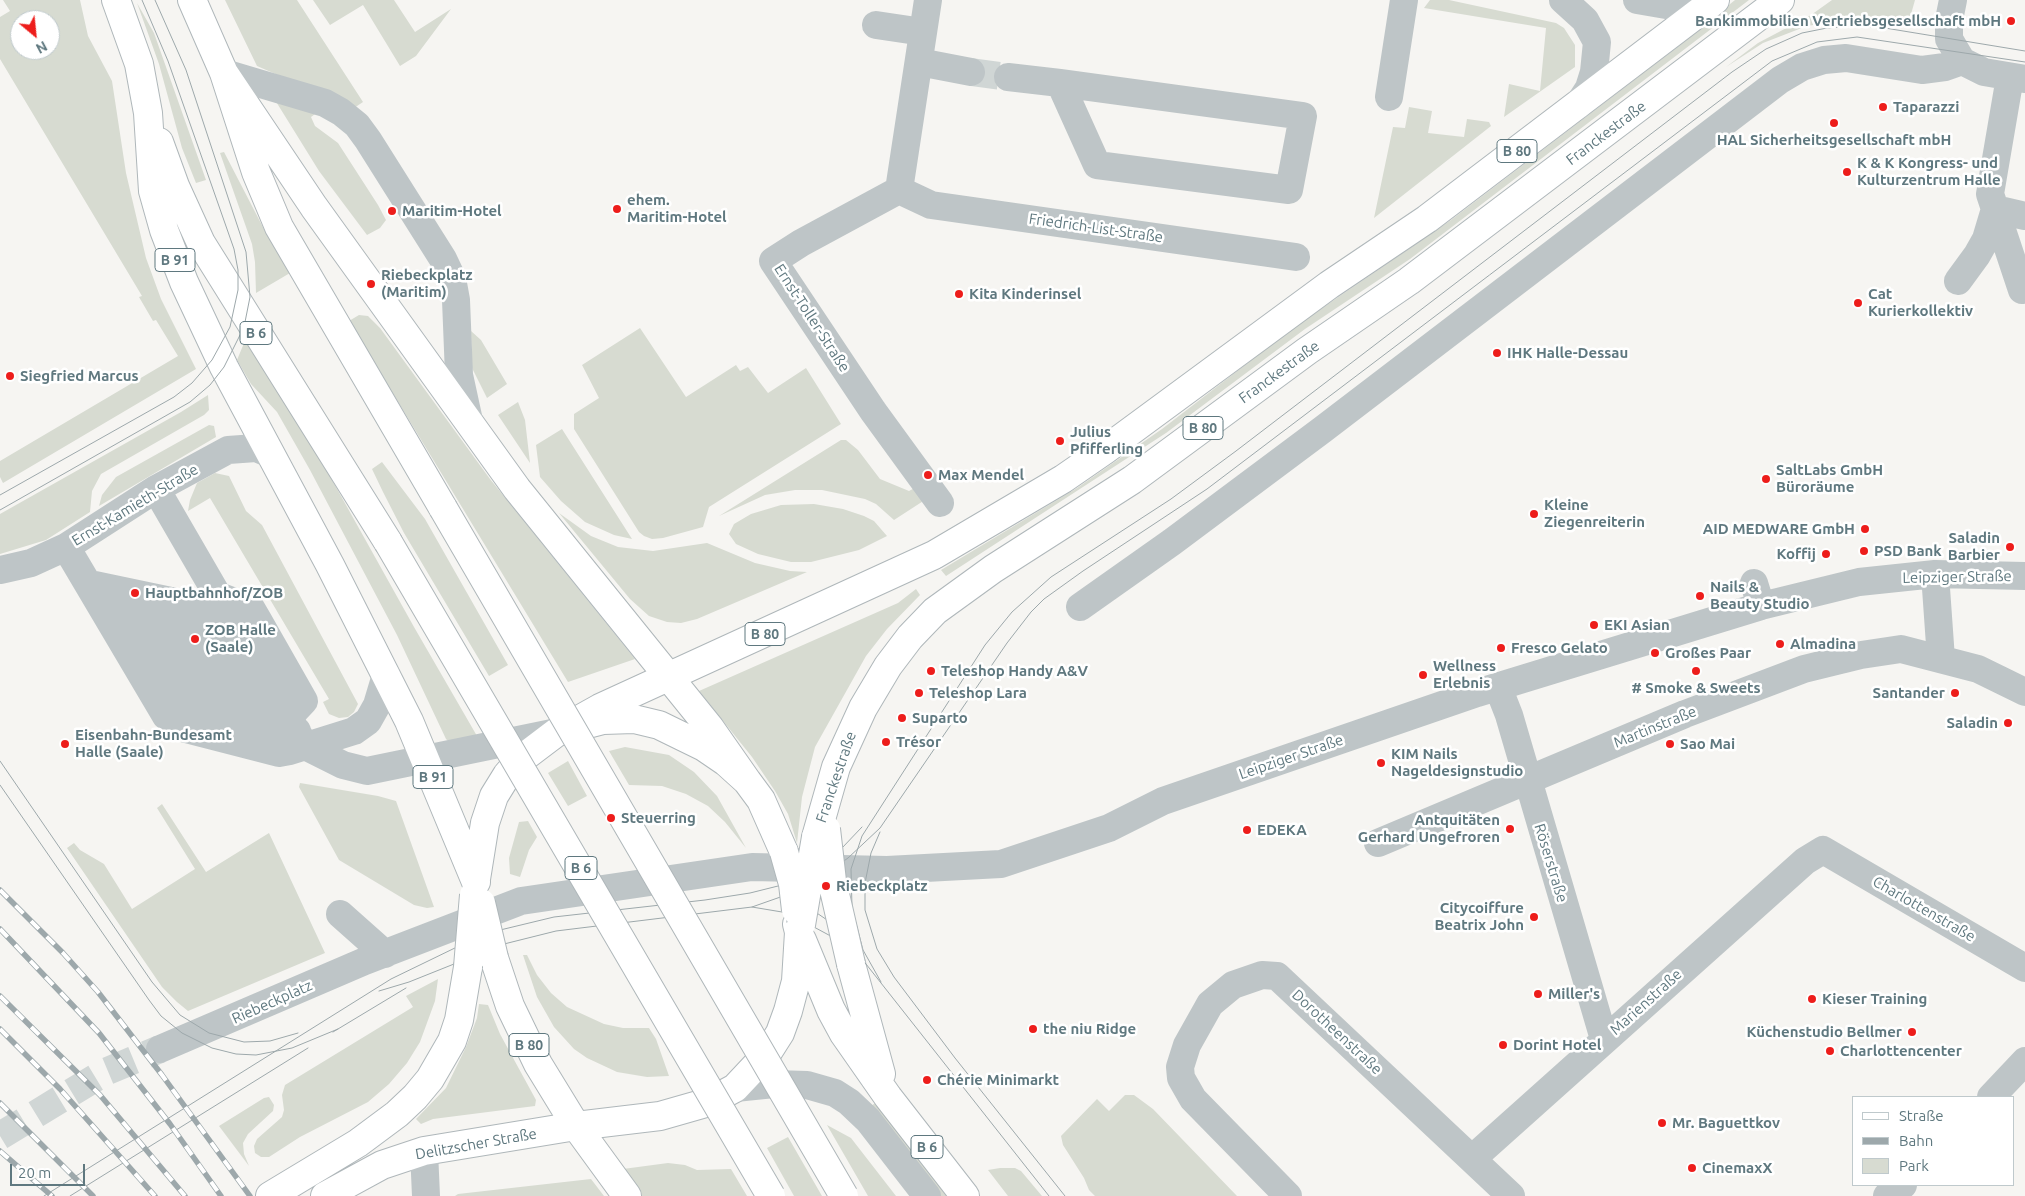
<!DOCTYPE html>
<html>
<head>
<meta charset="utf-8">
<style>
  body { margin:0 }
  #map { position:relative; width:2025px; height:1196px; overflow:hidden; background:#f6f5f2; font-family:Ubuntu,sans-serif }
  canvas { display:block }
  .legend { position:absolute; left:1852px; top:1096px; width:162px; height:90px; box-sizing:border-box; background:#fff; border:1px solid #bfc9cc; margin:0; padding:6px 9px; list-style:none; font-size:15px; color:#5f787f }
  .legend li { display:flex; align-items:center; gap:10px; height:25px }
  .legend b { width:25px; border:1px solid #bfc9cc }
  .north { position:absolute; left:10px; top:10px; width:50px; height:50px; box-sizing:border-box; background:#fff; border:1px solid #bfc9cc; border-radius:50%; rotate:152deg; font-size:14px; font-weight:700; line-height:20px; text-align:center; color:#5f787f }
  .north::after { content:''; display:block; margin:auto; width:18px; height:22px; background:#ed1d1b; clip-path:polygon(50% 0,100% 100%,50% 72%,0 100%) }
  .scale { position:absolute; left:10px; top:1164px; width:75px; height:22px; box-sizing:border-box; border:2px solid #5f787f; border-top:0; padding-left:6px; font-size:15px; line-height:18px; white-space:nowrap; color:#5f787f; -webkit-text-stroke:4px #fff; paint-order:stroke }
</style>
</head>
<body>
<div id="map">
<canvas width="2025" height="1196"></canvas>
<ul class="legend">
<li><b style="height:6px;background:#fff"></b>Straße</li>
<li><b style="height:6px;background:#9da8ab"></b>Bahn</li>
<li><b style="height:14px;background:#d7dbd1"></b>Park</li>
</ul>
<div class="north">N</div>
<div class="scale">20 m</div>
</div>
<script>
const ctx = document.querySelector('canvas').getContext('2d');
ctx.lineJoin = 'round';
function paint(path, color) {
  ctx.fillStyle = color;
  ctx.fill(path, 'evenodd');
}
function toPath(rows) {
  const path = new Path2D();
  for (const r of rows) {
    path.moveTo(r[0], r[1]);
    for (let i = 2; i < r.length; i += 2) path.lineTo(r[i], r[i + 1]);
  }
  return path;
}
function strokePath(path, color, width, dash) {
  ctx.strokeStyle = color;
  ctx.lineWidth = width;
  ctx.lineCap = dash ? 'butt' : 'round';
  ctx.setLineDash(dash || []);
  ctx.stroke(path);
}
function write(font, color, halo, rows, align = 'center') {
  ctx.font = font + ' Ubuntu,sans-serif';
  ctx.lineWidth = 5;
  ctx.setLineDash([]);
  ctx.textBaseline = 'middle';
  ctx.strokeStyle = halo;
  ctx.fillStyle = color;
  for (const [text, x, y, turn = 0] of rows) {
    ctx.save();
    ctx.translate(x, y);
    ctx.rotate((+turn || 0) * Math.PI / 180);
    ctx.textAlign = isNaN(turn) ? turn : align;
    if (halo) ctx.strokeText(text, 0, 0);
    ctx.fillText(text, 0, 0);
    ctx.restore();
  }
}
paint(toPath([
  [3,0,80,0,88,36,112,81,126,173,146,258,161,299,196,369,3,483,0,477,0,461,178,356,156,320,153,321,139,297,142,296,0,59,0,17,10,11],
  [20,20,50,20,50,50,20,50],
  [225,0,297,0,363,102,354,108,257,66],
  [313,0,394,0,415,32,451,9,416,56,400,66,363,5,330,25],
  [1430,0,1449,0,1556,23,1564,28,1575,45,1575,67,1504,117,1509,84,1540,91,1546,28,1424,8],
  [1735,0,1749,0,1410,259,1305,329,1166,433,946,576,941,570,1077,488,1162,429,1293,328,1451,220,1676,48],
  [1832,0,1915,0,1908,25,1863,21,1832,22,1807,26,1763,43,1726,67,1758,43,1811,15],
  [137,3,154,33,206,180,196,183,182,148,159,64],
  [275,100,318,112,311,117,315,126,338,143,378,205,386,220,380,228,367,235,319,171],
  [1409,107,1432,111,1428,133,1464,137,1467,119,1489,122,1491,126,1374,218,1393,127,1405,128],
  [224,152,266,233,290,273,256,293,255,262,252,244,220,153],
  [359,315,368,316,380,328,490,479,635,659,568,682,349,321],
  [640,328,686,397,736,365,740,371,748,367,768,393,806,368,841,424,709,507,703,527,663,538,652,539,644,536,639,532,574,429,574,414,599,398,582,365],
  [249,331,414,627,477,736,449,742,446,739,397,635,310,470,277,412,251,384,237,360],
  [471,331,481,340,507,384,487,398,472,368],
  [208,395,209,410,204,415,101,474,92,491,90,512,46,540,0,554,0,514,181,412],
  [518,402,525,420,530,463,498,415],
  [209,425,214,426,216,437,99,506,102,495,116,477],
  [562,429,632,539,614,535,585,522,561,501,540,477,536,445],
  [841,440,846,440,858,450,880,479,909,491,922,484,931,496,894,520,876,504,865,499,822,490,795,490,765,495,719,516],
  [382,462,425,519,508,665,489,676,404,533,383,492,372,469],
  [215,473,229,476,246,511,262,525,358,704,354,712,348,717,339,718,329,714,323,702,329,699,210,498,188,511,190,500,197,483],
  [814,504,843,509,864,516,874,521,887,536,859,550,811,562,791,562,758,554,736,544,729,534,734,524,751,514,781,505],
  [559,513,591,536,618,547,653,551,707,543,755,563,790,571,807,572,697,619,681,623,667,622,649,616,630,599],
  [916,589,920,595,887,629,866,656,815,747,802,797,797,843,788,814,775,791,752,757,699,691,898,603],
  [625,747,669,755,694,772,717,796,746,848,725,822,708,806,686,794,662,786,629,785,609,751],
  [568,761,587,796,568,806,548,773],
  [300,783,378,796,396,801,434,907,427,908,414,905,339,860,299,787],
  [162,804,206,872,269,833,325,953,188,1011,177,1002,162,987,67,848,74,843,80,850,104,864,132,909,195,869,157,808],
  [528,821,537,837,529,850,520,877,510,874,509,858,519,822],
  [523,955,527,955,537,975,551,993,567,1007,604,1024,623,1028,649,1028,656,1039,669,1076,647,1077,617,1072,587,1058,574,1049,554,1027,537,997],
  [438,979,435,1001,420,1042,407,1063,389,1084,368,1102,300,1137,269,1157,261,1157,255,1153,254,1146,257,1139,282,1117,284,1110,282,1095,285,1085,413,1007,406,996],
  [479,1004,488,1005,500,1034,536,1100,535,1106,433,1119,421,1124,416,1119,446,1088,466,1047,477,1018],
  [1125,1095,1134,1095,1153,1109,1237,1196,1095,1196,1089,1190,1084,1178,1063,1145,1061,1136,1097,1099,1109,1111],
  [269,1097,274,1105,273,1111,248,1134,243,1143,244,1154,249,1166,219,1126,264,1098],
  [875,1103,948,1196,937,1196,869,1108],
  [827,1125,851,1138,896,1196,868,1196],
  [788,1137,822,1196,794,1196,767,1148],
  [668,1163,685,1165,697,1170,731,1169,747,1196,642,1196,623,1169],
  [1000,1168,1015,1168,1021,1171,1042,1196,1008,1196,988,1170],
  [591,1179,604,1196,455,1196,458,1194]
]), '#d7dbd1');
strokePath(toPath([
  [971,72,1008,77],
  [0,1136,105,1072,160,1049]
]), '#d0d6d5', 28, [28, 14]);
const major = toPath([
  [116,0,139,64,148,113,153,191,164,230,184,282,224,367,330,565,409,721,476,882],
  [192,0,224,73,256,172,279,227,443,508],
  [224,73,314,207,517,489,710,728,747,781],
  [159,142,175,186,201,243,388,542],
  [557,732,600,708,934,555,1063,479,1105,450,1329,285,1427,219,1715,0],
  [816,837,836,767,863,708,888,666,910,637,935,611,993,569,1132,480,1307,351,1409,281,1780,0],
  [476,879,485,823,494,796,507,775,520,760,557,732,603,720,634,719,659,725,704,747,726,762,747,781,761,800,784,852],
  [802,940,831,1010,844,1034,888,1097,965,1196],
  [494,958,510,1006,538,1064,576,1126,627,1196],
  [851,964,881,1074],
  [270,1196,358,1143,397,1114,415,1097,430,1079,452,1041,459,1020,468,967],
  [325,1196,382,1165,424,1151,576,1126,660,1116,709,1102,735,1088,766,1055,780,1033,788,1011,796,981,799,932,797,924]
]);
strokePath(major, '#afb7ba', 30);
strokePath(toPath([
  [928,0,899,190,801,243,773,261,873,411,940,503],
  [1563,0,1585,20,1597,42,1594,72,1589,88,1578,105],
  [1637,0,1701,11],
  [1953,0,1949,20,1949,39,1962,61,1984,72,2025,79],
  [876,25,923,32],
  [919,62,971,72],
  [224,73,325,103,341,112,357,125,368,140,443,259,452,278,456,300,459,375,469,421],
  [1008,77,1060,83,1303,116,1289,190,1097,165,1060,83],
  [2010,77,1990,194,2022,290],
  [1389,97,1404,0],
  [899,190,931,205,1296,257],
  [1995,209,2025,216],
  [1958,281,1977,255,1986,239,1995,209],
  [156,489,305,746,343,765,367,771,557,732],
  [66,547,166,716,178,727,279,753,290,751,354,731,368,721,377,705,386,675],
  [0,570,31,563,66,547,156,489,228,450,256,448,270,454],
  [1935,574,1941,659],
  [1754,583,1761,606],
  [90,584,228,613],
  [219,596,251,608,258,620,304,701,289,717],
  [1080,607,1172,542,1322,430,1780,80,1802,67,1824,60,1846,58,1922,70,1945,67,1962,61],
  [106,612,244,640],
  [122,640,262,671],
  [139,669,279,701],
  [1498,687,1509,715,1604,1039],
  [156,698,297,731],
  [1378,843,1685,714,1804,669,1861,655,1901,649,1978,669,2025,692],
  [340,914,385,954],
  [160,1049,365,961,521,901,752,867,887,870,1001,864,1109,828,1163,801,1477,693,1761,606,1859,582,1935,574,2025,576],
  [735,1088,774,1084,807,1085,835,1093,849,1102,868,1120,927,1196],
  [1991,1097,2025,1061],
  [424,1151,426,1196],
  [1473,1158,1805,861,1823,850,2025,968],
  [1288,1196,1193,1099,1181,1078,1180,1067,1187,1045,1210,1004,1233,985,1262,975,1277,976,1511,1196],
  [1887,1196,1903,1185]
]), '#bec5c7', 28);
strokePath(major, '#fff', 28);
strokePath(toPath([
  [0,495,174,397,192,383,212,360,230,327,238,290,238,270,234,249,168,61,142,0],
  [0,510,190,402,210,385,224,367,244,327,250,297,246,252,186,70,155,0],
  [0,761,152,982,180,1015,209,1033,244,1042,270,1041,298,1033],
  [0,785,149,1000,161,1016,182,1033,212,1048,236,1054,256,1055,292,1048,338,1029],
  [880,832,871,853,865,883,865,910,877,949,894,977,955,1058,1065,1196],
  [781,897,805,905,861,943],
  [752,907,806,888,848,858,880,828,1007,643,1031,612,1044,599,1083,571,1207,489,1772,61,1817,42,1857,37,2025,62],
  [881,982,863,950,852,908,851,869,862,836,985,645,1012,612,1051,577,1171,499,1236,451,1732,72,1766,49,1802,33,1827,28,1854,26,1885,28,2025,51],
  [379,991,409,982,504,944,556,931,752,907,788,913,838,940,866,964,1049,1196],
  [333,1032,406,988],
  [44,1196,391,979,459,946,496,931,554,917,705,900,750,893,778,886,802,875,842,848,862,827],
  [70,1196,308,1048]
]), '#9da8ab', 1);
const rail = toPath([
  [0,890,63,953,98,992,162,1075,250,1196],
  [0,929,99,1033,170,1124,221,1196],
  [0,996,100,1095,185,1196],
  [0,1029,60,1089,155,1196],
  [0,1103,93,1196],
  [0,1151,52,1196]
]);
strokePath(rail, '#9da8ab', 5.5);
strokePath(rail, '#fff', 4, [11]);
const majorBridge = toPath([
  [443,508,844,1196],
  [388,542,771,1196],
  [826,829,832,881,851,964],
  [784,852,793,884,796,910],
  [481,903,494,958],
  [801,925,816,837],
  [468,967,474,895]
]);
strokePath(majorBridge, '#afb7ba', 30, []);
strokePath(majorBridge, '#fff', 28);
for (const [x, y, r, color] of [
  [2011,21,5,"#ed1d1b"],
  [1883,107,5,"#ed1d1b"],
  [1834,123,5,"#ed1d1b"],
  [1847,172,5,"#ed1d1b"],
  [617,209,5,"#ed1d1b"],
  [392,211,5,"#ed1d1b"],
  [371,284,5,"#ed1d1b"],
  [959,294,5,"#ed1d1b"],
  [1858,303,5,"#ed1d1b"],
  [1497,353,5,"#ed1d1b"],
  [10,376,5,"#ed1d1b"],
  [1060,441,5,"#ed1d1b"],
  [928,475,5,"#ed1d1b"],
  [1766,479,5,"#ed1d1b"],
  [1534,514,5,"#ed1d1b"],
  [1865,529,5,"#ed1d1b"],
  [2010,547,5,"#ed1d1b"],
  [1864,551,5,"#ed1d1b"],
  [1826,554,5,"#ed1d1b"],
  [135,593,5,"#ed1d1b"],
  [1700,596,5,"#ed1d1b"],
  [1594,625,5,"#ed1d1b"],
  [195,639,5,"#ed1d1b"],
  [1780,644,5,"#ed1d1b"],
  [1501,648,5,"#ed1d1b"],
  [1655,653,5,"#ed1d1b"],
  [931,671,5,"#ed1d1b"],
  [1696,671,5,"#ed1d1b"],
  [1423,675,5,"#ed1d1b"],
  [919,693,5,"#ed1d1b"],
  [1955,693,5,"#ed1d1b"],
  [902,718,5,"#ed1d1b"],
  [2008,723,5,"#ed1d1b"],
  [886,742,5,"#ed1d1b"],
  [65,744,5,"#ed1d1b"],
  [1670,744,5,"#ed1d1b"],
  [1381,763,5,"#ed1d1b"],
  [611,818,5,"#ed1d1b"],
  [1510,829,5,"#ed1d1b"],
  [1247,830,5,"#ed1d1b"],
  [826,886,5,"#ed1d1b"],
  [1534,917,5,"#ed1d1b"],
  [1538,994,5,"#ed1d1b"],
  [1812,999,5,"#ed1d1b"],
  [1033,1029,5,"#ed1d1b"],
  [1912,1032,5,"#ed1d1b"],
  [1503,1045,5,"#ed1d1b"],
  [1830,1051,5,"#ed1d1b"],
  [927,1080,5,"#ed1d1b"],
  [1662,1123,5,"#ed1d1b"],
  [1692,1168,5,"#ed1d1b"]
]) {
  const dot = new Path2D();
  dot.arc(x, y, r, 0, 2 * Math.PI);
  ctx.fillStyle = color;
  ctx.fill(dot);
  strokePath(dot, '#fff', 2);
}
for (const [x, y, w] of [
  [1517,151,40],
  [175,260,40],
  [256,333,32],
  [1203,428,40],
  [765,634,40],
  [433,777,40],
  [581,868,32],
  [529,1045,40],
  [927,1147,32]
]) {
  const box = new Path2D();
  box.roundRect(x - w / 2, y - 11.5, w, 23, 4);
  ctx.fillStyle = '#fff';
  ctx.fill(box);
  strokePath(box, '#5f787f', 1);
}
write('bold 14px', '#5f787f', null, [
  ["B 80",1517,151],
  ["B 91",175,260],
  ["B 6",256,333],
  ["B 80",1203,428],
  ["B 80",765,634],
  ["B 91",433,777],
  ["B 6",581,868],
  ["B 80",529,1045],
  ["B 6",927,1147]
]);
write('bold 15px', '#5f787f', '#fff', [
  ["Bankimmobilien Vertriebsgesellschaft mbH",2001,21,"right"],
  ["Taparazzi",1893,107],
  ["HAL Sicherheitsgesellschaft mbH",1834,140,"center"],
  ["K & K Kongress- und",1857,163],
  ["Kulturzentrum Halle",1857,180],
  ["ehem.",627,200],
  ["Maritim-Hotel",627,217],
  ["Maritim-Hotel",402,211],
  ["Riebeckplatz",381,275],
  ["(Maritim)",381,292],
  ["Kita Kinderinsel",969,294],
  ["Cat",1868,294],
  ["Kurierkollektiv",1868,311],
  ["IHK Halle-Dessau",1507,353],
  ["Siegfried Marcus",20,376],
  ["Julius",1070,432],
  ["Pfifferling",1070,449],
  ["SaltLabs GmbH",1776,470],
  ["Büroräume",1776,487],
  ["Max Mendel",938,475],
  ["Kleine",1544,505],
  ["Ziegenreiterin",1544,522],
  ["AID MEDWARE GmbH",1855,529,"right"],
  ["Saladin",2000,538,"right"],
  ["Barbier",2000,555,"right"],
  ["PSD Bank",1874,551],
  ["Koffij",1816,554,"right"],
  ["Nails &",1710,587],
  ["Beauty Studio",1710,604],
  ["Hauptbahnhof/ZOB",145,593],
  ["EKI Asian",1604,625],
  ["ZOB Halle",205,630],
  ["(Saale)",205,647],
  ["Almadina",1790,644],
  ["Fresco Gelato",1511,648],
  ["Großes Paar",1665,653],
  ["Wellness",1433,666],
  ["Erlebnis",1433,683],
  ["Teleshop Handy A&V",941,671],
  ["# Smoke & Sweets",1696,688,"center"],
  ["Teleshop Lara",929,693],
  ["Santander",1945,693,"right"],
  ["Suparto",912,718],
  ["Saladin",1998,723,"right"],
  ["Eisenbahn-Bundesamt",75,735],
  ["Halle (Saale)",75,752],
  ["Trésor",896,742],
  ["Sao Mai",1680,744],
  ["KIM Nails",1391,754],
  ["Nageldesignstudio",1391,771],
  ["Steuerring",621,818],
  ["Antquitäten",1500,820,"right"],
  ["Gerhard Ungefroren",1500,837,"right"],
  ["EDEKA",1257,830],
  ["Riebeckplatz",836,886],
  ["Citycoiffure",1524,908,"right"],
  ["Beatrix John",1524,925,"right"],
  ["Miller's",1548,994],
  ["Kieser Training",1822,999],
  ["the niu Ridge",1043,1029],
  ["Küchenstudio Bellmer",1902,1032,"right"],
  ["Dorint Hotel",1513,1045],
  ["Charlottencenter",1840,1051],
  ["Chérie Minimarkt",937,1080],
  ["Mr. Baguettkov",1672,1123],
  ["CinemaxX",1702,1168]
], 'left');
write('15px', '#5f787f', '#fff', [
  ["Franckestraße",1606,133,-37],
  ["Friedrich-List-Straße",1096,228,8],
  ["Ernst-Toller-Straße",812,318,57],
  ["Franckestraße",1279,372,-36],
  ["Ernst-Kamieth-Straße",135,505,-31],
  ["Leipziger Straße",1957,577,-1],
  ["Martinstraße",1655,727,-22],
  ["Leipziger Straße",1291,757,-19],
  ["Franckestraße",836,777,-71],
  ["Röserstraße",1551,863,73],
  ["Charlottenstraße",1924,909,30],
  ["Riebeckplatz",272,1002,-24],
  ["Marienstraße",1646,1002,-42],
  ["Dorotheenstraße",1337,1032,43],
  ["Delitzscher Straße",476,1144,-10]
]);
</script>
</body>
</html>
